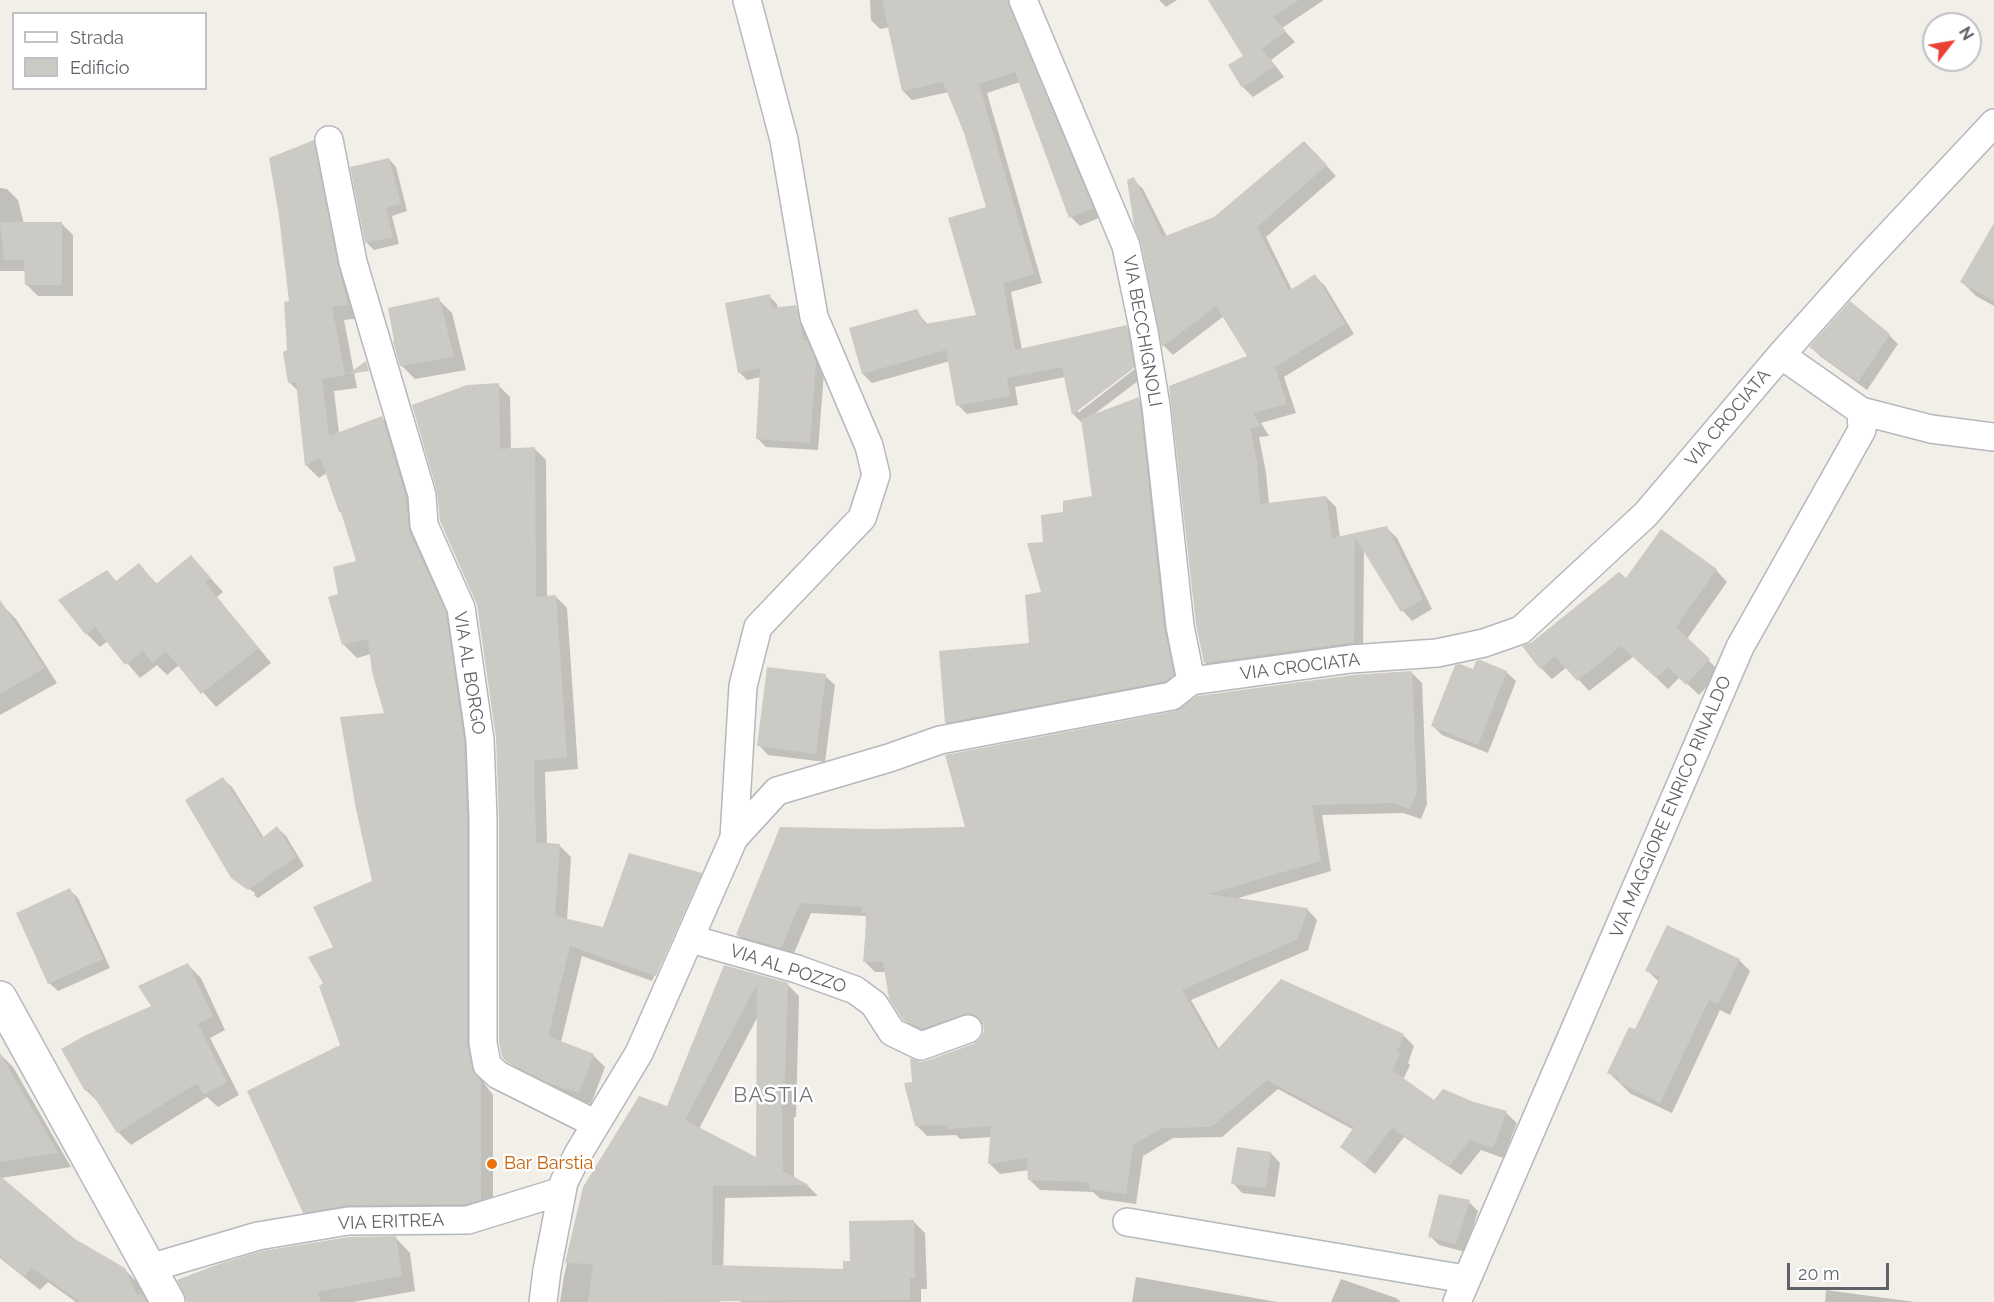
<!DOCTYPE html>
<html>
<head>
<meta charset="utf-8">
<style>
  body { margin:0 }
  #map { position:relative; width:1994px; height:1302px; overflow:hidden; background:#f1efe8; font-family:Raleway,sans-serif }
  canvas { display:block }
  .legend { position:absolute; left:12px; top:12px; width:195px; height:78px; box-sizing:border-box; background:#fff; border:2px solid #bfc1c3; margin:0; padding:8px 10px; list-style:none; font-size:18px; color:#5f6368 }
  .legend li { display:flex; align-items:center; gap:12px; height:30px }
  .legend b { width:30px; border:2px solid #bfc1c3 }
  .north { position:absolute; left:1922px; top:12px; width:60px; height:60px; box-sizing:border-box; background:#fff; border:2px solid #bfc1c3; border-radius:50%; rotate:59deg; font-size:16px; font-weight:700; line-height:24px; text-align:center; color:#5f6368 }
  .north::after { content:''; display:block; margin:auto; width:21px; height:27px; background:#ea4335; clip-path:polygon(50% 0,100% 100%,50% 72%,0 100%) }
  .scale { position:absolute; left:1787px; top:1263px; width:102px; height:27px; box-sizing:border-box; border:3px solid #5f6368; border-top:0; padding-left:8px; font-size:18px; line-height:21px; white-space:nowrap; color:#5f6368; -webkit-text-stroke:4px #fff; paint-order:stroke }
</style>
</head>
<body>
<div id="map">
<canvas width="1994" height="1302"></canvas>
<ul class="legend">
<li><b style="height:8px;background:#fff"></b>Strada</li>
<li><b style="height:16px;background:#cccac5"></b>Edificio</li>
</ul>
<div class="north">N</div>
<div class="scale">20 m</div>
</div>
<script>
const ctx = document.querySelector('canvas').getContext('2d');
ctx.lineJoin = 'round';
function paint(path, color) {
  ctx.fillStyle = color;
  ctx.fill(path, 'evenodd');
}
function toPath(rows) {
  const path = new Path2D();
  for (const r of rows) {
    path.moveTo(r[0], r[1]);
    for (let i = 2; i < r.length; i += 2) path.lineTo(r[i], r[i + 1]);
  }
  return path;
}
function strokePath(path, color, width, dash) {
  ctx.strokeStyle = color;
  ctx.lineWidth = width;
  ctx.lineCap = dash ? 'butt' : 'round';
  ctx.setLineDash(dash || []);
  ctx.stroke(path);
}
function write(font, color, halo, rows, align = 'center') {
  ctx.font = font + ' Raleway,sans-serif';
  ctx.lineWidth = 5;
  ctx.setLineDash([]);
  ctx.textBaseline = 'middle';
  ctx.strokeStyle = halo;
  ctx.fillStyle = color;
  for (const [text, x, y, turn = 0] of rows) {
    ctx.save();
    ctx.translate(x, y);
    ctx.rotate((+turn || 0) * Math.PI / 180);
    ctx.textAlign = isNaN(turn) ? turn : align;
    if (halo) ctx.strokeText(text, 0, 0);
    ctx.fillText(text, 0, 0);
    ctx.restore();
  }
}
paint(toPath([
  [870,0,1017,0,1101,217,1080,226,1071,217,1020,82,987,93,1042,283,1011,292,1022,350,1126,327,1135,336,1139,363,1078,409,1078,413,1140,365,1142,378,1093,415,1138,399,1147,408,1182,684,955,732,946,722,1031,645,1042,594,1044,543,1064,513,1094,498,1083,424,1074,415,1065,377,1015,387,1018,405,967,414,958,405,950,361,872,383,863,374,916,311,928,325,977,316,987,208,966,133,949,92,912,100,903,91,890,27,880,29,871,20],
  [1159,0,1177,0,1166,7],
  [1210,0,1324,0,1282,28,1295,42,1271,60,1284,77,1253,97,1243,87,1245,56],
  [313,142,326,154,360,318,344,320,357,388,334,391,339,433,382,418,395,431,458,627,477,756,480,1057,484,1083,493,1095,493,1212,317,1225,304,1212,342,1046,325,983,335,948,374,881,386,714,371,654,357,658,344,645,330,598,340,596,358,562,343,515,340,511,327,473,319,478,306,465,299,392,290,383,289,350,291,303],
  [1314,152,1336,176,1266,237,1292,290,1315,276,1325,286,1354,334,1284,377,1296,413,1261,423,1269,436,1259,437,1266,473,1269,504,1326,497,1336,507,1340,538,1387,528,1397,538,1432,609,1412,621,1403,611,1364,549,1363,651,1215,673,1205,663,1249,356,1224,316,1173,355,1164,346,1143,242,1133,179,1143,189,1167,237,1215,218],
  [389,159,396,167,407,211,392,216,399,244,374,250,367,243,352,168],
  [0,188,7,189,18,200,24,224,62,224,73,235,73,296,38,296,26,284,26,271,0,271],
  [1994,235,1994,306,1976,296,1962,282],
  [769,296,777,304,778,309,795,307,804,315,810,346,815,350,824,372,818,450,766,447,758,439,761,377,747,380,739,372],
  [438,299,452,313,466,370,415,379,401,365],
  [1889,335,1898,344,1867,390,1820,356,1811,347],
  [498,385,510,397,511,450,534,448,546,460,547,597,555,596,567,608,578,769,545,772,547,844,559,845,571,857,567,920,604,929,701,874,713,886,668,987,655,982,700,879,697,879,652,981,582,956,561,1042,593,1055,605,1067,591,1104,560,1093,521,1073,503,1056],
  [1661,531,1716,570,1727,582,1687,639,1720,672,1699,695,1680,677,1668,689,1634,656,1589,691,1567,667,1552,679,1541,668,1533,643,1626,580],
  [139,565,158,585,204,571,223,592,217,597,271,663,216,707,179,665,167,675,157,665,140,678,108,641,100,647,87,634,107,572,117,582],
  [2,605,16,619,57,683,0,715,0,607],
  [1474,671,1506,672,1516,681,1488,753,1442,735,1433,726],
  [1411,672,1422,683,1427,804,1421,819,1403,813,1322,815,1331,871,1235,899,1307,909,1317,920,1308,950,1191,1000,1219,1049,1403,1035,1414,1046,1408,1063,1410,1065,1403,1080,1434,1102,1473,1103,1506,1113,1517,1123,1503,1158,1481,1150,1461,1175,1404,1137,1375,1174,1342,1147,1354,1130,1278,1089,1222,1137,1173,1138,1143,1156,1136,1204,1101,1199,1093,1192,1040,1190,1029,1179,1029,1170,1000,1174,990,1164,992,1137,960,1139,956,1135,927,1136,916,1125,914,1083,920,1063,975,1045,982,1040,985,1031,984,1024,974,1024,933,1039,915,1030,904,1019,886,972,875,972,865,962,866,916,811,913,792,958,748,946,738,935,876,830,967,829],
  [825,676,835,685,825,762,768,755,759,745],
  [223,779,232,787,264,838,277,828,286,836,304,866,258,898,254,895,255,893,236,880],
  [70,890,78,898,110,968,58,991,49,983],
  [1739,960,1750,971,1730,1015,1720,1010,1672,1113,1631,1094,1609,1073,1635,1031,1659,982,1647,970],
  [188,965,201,978,225,1030,210,1038,239,1095,218,1107,207,1097,131,1145,118,1132,99,1103,86,1090],
  [725,967,787,984,799,996,796,1117,794,1117,794,1179,808,1186,818,1196,725,1198,723,1277,720,1302,560,1302,564,1276,585,1188,667,1108],
  [758,1016,757,1159,699,1129],
  [0,1054,13,1067,71,1167,1,1178,74,1240,124,1269,139,1284,148,1302,76,1302,48,1282,40,1290,0,1258],
  [1271,1153,1280,1163,1275,1197,1242,1193,1233,1183],
  [1469,1202,1478,1211,1465,1252,1439,1245,1430,1236],
  [913,1221,925,1233,927,1289,921,1289,921,1302,741,1302,737,1268,844,1270,851,1262],
  [396,1238,410,1253,415,1291,353,1302,188,1302],
  [1136,1277,1277,1302,1132,1302],
  [1341,1279,1396,1298,1401,1302,1331,1302],
  [1826,1290,1915,1302,1825,1302]
]), '#0003');
paint(toPath([
  [882,0,1008,0,1093,208,1069,218,1015,72,979,84,1034,274,1003,283,1015,350,1127,325,1134,368,1072,415,1062,367,1007,378,1010,396,956,406,946,350,862,374,849,328,917,309,925,324,976,315,948,218,986,207,964,133,943,82,902,91],
  [1208,0,1299,0,1273,17,1286,31,1262,49,1275,66,1242,88,1228,65,1243,56],
  [314,140,338,265,348,305,332,307,345,375,322,379,329,436,382,416,406,498,409,531,446,612,464,741,467,819,467,1043,472,1069,481,1081,481,1200,466,1204,348,1205,303,1213,247,1091,340,1045,319,986,323,983,308,957,333,947,313,907,372,881,356,809,340,717,384,713,372,672,368,639,342,645,328,597,338,594,333,567,356,561,341,512,339,512,320,457,305,466,296,382,288,383,283,352,287,350,284,302,289,301,279,216,269,158],
  [1304,141,1327,165,1257,227,1289,291,1315,274,1345,324,1275,367,1287,404,1253,413,1261,426,1250,428,1257,462,1260,504,1326,496,1332,538,1387,526,1423,599,1401,612,1355,537,1354,642,1204,663,1196,624,1169,386,1247,356,1216,306,1162,347,1141,243,1134,225,1127,180,1134,177,1163,237,1214,217],
  [389,158,401,204,386,208,393,237,365,243,350,167],
  [0,222,62,222,62,285,25,285,24,260,4,260],
  [1994,223,1994,301,1960,282],
  [770,294,772,308,796,305,804,341,807,340,816,362,810,443,756,439,760,368,738,373,725,303],
  [439,297,454,357,400,366,393,341,394,340,388,308],
  [1850,301,1890,334,1858,382,1809,347],
  [366,361,369,371,348,374],
  [499,383,500,449,535,447,536,597,556,595,567,757,534,761,536,842,560,844,555,916,603,927,629,853,702,873,656,976,570,946,548,1036,594,1054,579,1093,546,1082,507,1062,502,1057,499,1042,499,819,496,738,477,605,440,521,437,491,412,405,467,385],
  [1139,397,1164,628,1174,675,1165,681,945,723,939,651,1029,643,1025,595,1041,592,1027,543,1043,542,1041,515,1063,512,1063,501,1092,496,1081,419],
  [1661,529,1717,569,1676,627,1710,659,1686,685,1668,667,1656,678,1621,646,1577,681,1555,656,1540,669,1522,646,1532,642,1619,572,1626,578],
  [191,555,211,578,205,583,259,648,201,694,166,651,152,663,143,651,125,665,95,627,86,635,58,600,107,570,116,581,139,563,156,584],
  [0,600,45,668,0,694],
  [1480,660,1507,671,1478,745,1431,726,1455,665,1460,664,1473,669,1476,661],
  [767,667,826,674,816,754,757,746],
  [1412,671,1417,793,1410,809,1392,803,1312,805,1321,861,1208,894,1308,908,1298,939,1182,990,1217,1050,1281,979,1404,1034,1397,1052,1400,1054,1392,1070,1434,1100,1443,1089,1474,1102,1507,1111,1493,1148,1470,1140,1449,1166,1392,1128,1364,1165,1340,1147,1354,1127,1267,1080,1211,1127,1162,1128,1133,1145,1126,1194,1089,1189,1089,1182,1028,1180,1027,1158,988,1164,991,1126,948,1129,947,1125,915,1126,904,1083,912,1082,910,1058,920,1062,926,1061,973,1044,980,1039,984,1031,983,1024,978,1017,970,1013,963,1014,922,1029,903,1020,889,999,883,962,863,962,867,913,862,913,862,907,800,903,781,948,736,935,780,827,876,829,965,827,945,755,1175,711,1197,696,1353,675],
  [223,777,262,838,277,826,296,857,248,890,231,878,185,800],
  [70,888,103,959,48,984,16,913],
  [1667,925,1740,959,1718,1004,1709,1000,1660,1103,1618,1082,1619,1078,1607,1073,1629,1027,1635,1029,1660,977,1645,971],
  [188,963,213,1016,198,1024,227,1082,203,1095,197,1083,117,1133,89,1089,85,1091,61,1049,86,1035,151,1006,138,986],
  [724,965,788,983,784,1105,782,1105,783,1171,809,1185,713,1186,712,1265,843,1269,843,1261,850,1261,849,1221,914,1220,915,1278,910,1278,910,1300,588,1302,593,1264,565,1263,583,1187,639,1096,667,1106],
  [757,984,756,1157,685,1120],
  [0,1053,58,1153,0,1162],
  [1237,1147,1271,1152,1266,1188,1231,1184],
  [0,1176,75,1239,125,1268,137,1295,142,1294,147,1302,80,1302,32,1268,24,1277,0,1256],
  [1439,1194,1470,1200,1456,1244,1428,1237],
  [396,1236,402,1276,317,1292,321,1302,187,1302,177,1280,219,1264,262,1251,349,1237]
]), '#cccac5');
const minor = toPath([
  [1023,0,1126,246,1144,332,1156,406,1180,626,1191,681],
  [329,140,353,262,422,495,424,525,461,608,480,740,483,819,483,1043,487,1065,498,1075,596,1124],
  [1861,411,1931,429,1994,437],
  [734,838,777,791,889,758,940,740,1172,696,1191,681,1351,659,1437,653,1484,643,1521,630,1646,514,1781,355,1864,262,1994,123],
  [691,939,797,969,855,990,874,1004,892,1032,921,1046,968,1029],
  [1127,1222,1465,1279],
  [150,1268,258,1236,348,1221,468,1220,562,1191],
  [543,1302,547,1270,564,1182,578,1154,639,1053,734,838,743,686,758,627,862,518,876,475,869,446,814,317,784,140,747,0],
  [1457,1302,1740,647,1862,430,1861,411,1781,355]
]);
const secondary = toPath([
  [0,998,168,1302]
]);
strokePath(minor, '#b5b8bc', 30);
strokePath(secondary, '#b6babf', 36);
strokePath(minor, '#fff', 27);
strokePath(secondary, '#fff', 33);
for (const [x, y, r, color] of [
  [492,1164,6,"#e8710a"]
]) {
  const dot = new Path2D();
  dot.arc(x, y, r, 0, 2 * Math.PI);
  ctx.fillStyle = color;
  ctx.fill(dot);
  strokePath(dot, '#fff', 2);
}
write('18px', '#5f6368', '#fff', [
  ["VIA BECCHIGNOLI",1142,331,80],
  ["VIA CROCIATA",1728,418,-50],
  ["VIA CROCIATA",1300,667,-7],
  ["VIA AL BORGO",469,673,81],
  ["VIA MAGGIORE ENRICO RINALDO",1671,807,-67],
  ["VIA AL POZZO",788,969,18],
  ["VIA ERITREA",391,1222,-2]
]);
write('18px', '#c56008', '#fff', [
  ["Bar Barstia",504,1164]
], 'left');
ctx.letterSpacing = '1.5px';
write('21px', '#70757a', '#fff', [
  ["BASTIA",774,1096]
]);
ctx.letterSpacing = '0px';
</script>
</body>
</html>
